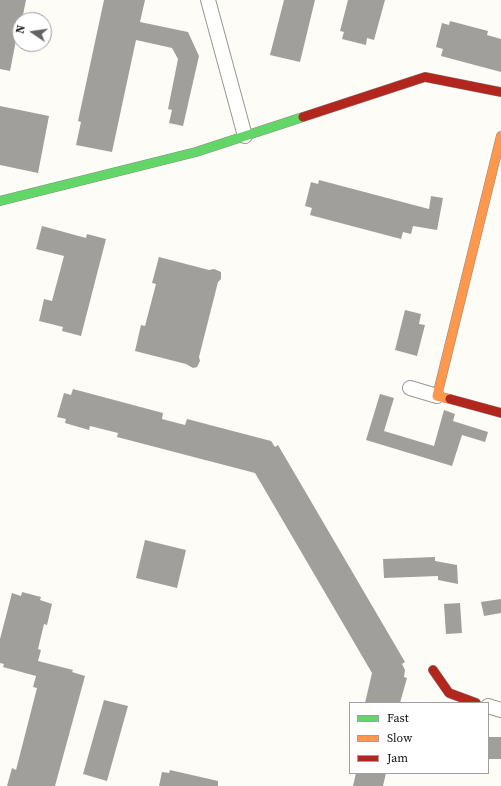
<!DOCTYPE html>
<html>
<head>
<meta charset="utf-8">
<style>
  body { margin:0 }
  #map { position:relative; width:501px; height:786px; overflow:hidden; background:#fdfcf7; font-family:"Source Serif 4",serif }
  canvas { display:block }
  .legend { position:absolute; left:349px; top:702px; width:140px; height:72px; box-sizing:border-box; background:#fff; border:1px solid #a0a0a0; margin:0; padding:5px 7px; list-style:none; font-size:12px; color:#111 }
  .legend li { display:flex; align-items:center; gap:8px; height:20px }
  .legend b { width:20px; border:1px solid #a0a0a0 }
  .north { position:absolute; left:12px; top:12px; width:40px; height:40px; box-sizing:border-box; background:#fff; border:1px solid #a0a0a0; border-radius:50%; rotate:283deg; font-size:11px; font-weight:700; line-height:16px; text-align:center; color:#111 }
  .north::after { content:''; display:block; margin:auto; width:14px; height:18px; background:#646362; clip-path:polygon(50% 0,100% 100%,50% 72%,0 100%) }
</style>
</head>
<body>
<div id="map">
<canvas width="501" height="786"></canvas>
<ul class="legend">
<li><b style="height:5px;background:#63d668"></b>Fast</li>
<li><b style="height:5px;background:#ff974d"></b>Slow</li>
<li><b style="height:5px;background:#b3261e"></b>Jam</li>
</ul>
<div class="north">N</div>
</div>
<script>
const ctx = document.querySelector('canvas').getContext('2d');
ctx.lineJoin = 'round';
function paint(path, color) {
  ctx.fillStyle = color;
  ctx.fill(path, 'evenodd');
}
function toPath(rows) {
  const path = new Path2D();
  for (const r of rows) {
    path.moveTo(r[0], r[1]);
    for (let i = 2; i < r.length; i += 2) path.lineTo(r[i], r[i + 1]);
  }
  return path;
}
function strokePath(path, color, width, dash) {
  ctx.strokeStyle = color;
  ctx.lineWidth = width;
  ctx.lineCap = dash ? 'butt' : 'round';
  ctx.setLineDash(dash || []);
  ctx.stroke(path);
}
paint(toPath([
  [0,0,26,0,22,20,20,20,10,71,0,69],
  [104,0,145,0,140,22,188,32,199,56,183,126,169,123,172,110,168,109,178,59,172,48,136,40,112,152,76,145,81,122,78,121],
  [284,0,315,0,300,62,270,55],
  [348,0,385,0,374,40,367,38,366,45,342,39,344,32,340,31],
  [450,21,488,31,487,35,501,39,501,72,441,56,443,49,436,47,442,23,449,25],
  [0,106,49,116,38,173,0,165],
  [319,180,429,209,431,196,443,198,437,230,413,226,411,234,403,232,401,239,310,215,312,208,305,206,311,182,318,184],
  [42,226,86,238,87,234,106,239,81,336,62,331,63,327,39,321,44,299,52,301,64,256,36,249],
  [159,257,209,270,214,269,221,272,221,279,218,282,199,357,200,361,197,367,193,368,186,364,135,351,141,325,145,326,156,284,152,283],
  [405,310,421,314,419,324,425,325,417,356,395,350],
  [73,389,163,413,162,419,185,425,187,419,271,441,275,447,278,445,405,662,402,664,405,670,404,677,407,678,400,703,365,703,372,673,255,473,117,437,118,433,90,426,89,430,65,423,66,419,57,417,64,393,71,395],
  [380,394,394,398,384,431,434,446,444,410,455,414,453,421,488,432,485,442,462,435,452,466,366,440],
  [145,540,186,550,177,588,136,578],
  [435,557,435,561,457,565,458,584,438,580,438,576,384,578,383,559],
  [22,592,41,597,40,600,52,604,47,625,44,624,38,649,41,650,38,661,73,670,72,672,85,676,55,786,7,786,12,768,16,770,37,688,33,687,36,676,3,667,4,664,0,663,0,639,12,593,21,596],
  [501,599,501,613,484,616,481,602],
  [460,603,462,633,446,634,444,604],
  [104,700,128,706,107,781,83,774],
  [488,737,501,737,501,759,488,759],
  [170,770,218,781,218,786,159,786,162,772,169,773],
  [356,773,386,773,383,786,353,786]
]), '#a19f9c');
const street = toPath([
  [208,0,245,136],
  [410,388,437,396],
  [488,706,501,710]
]);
const fast = toPath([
  [0,201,196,152,303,117]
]);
const slow = toPath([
  [450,399,437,396,501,136]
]);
const jam = toPath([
  [303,117,425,77,501,92],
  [450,399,501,413],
  [433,670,449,693,476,703]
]);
strokePath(street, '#979795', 16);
strokePath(fast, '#8e8d8b', 10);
strokePath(slow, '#8e8d8b', 10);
strokePath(jam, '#8e8d8b', 10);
strokePath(street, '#fffffe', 14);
strokePath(fast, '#63d668', 9);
strokePath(slow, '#ff974d', 9);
strokePath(jam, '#b3261e', 9);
</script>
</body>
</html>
